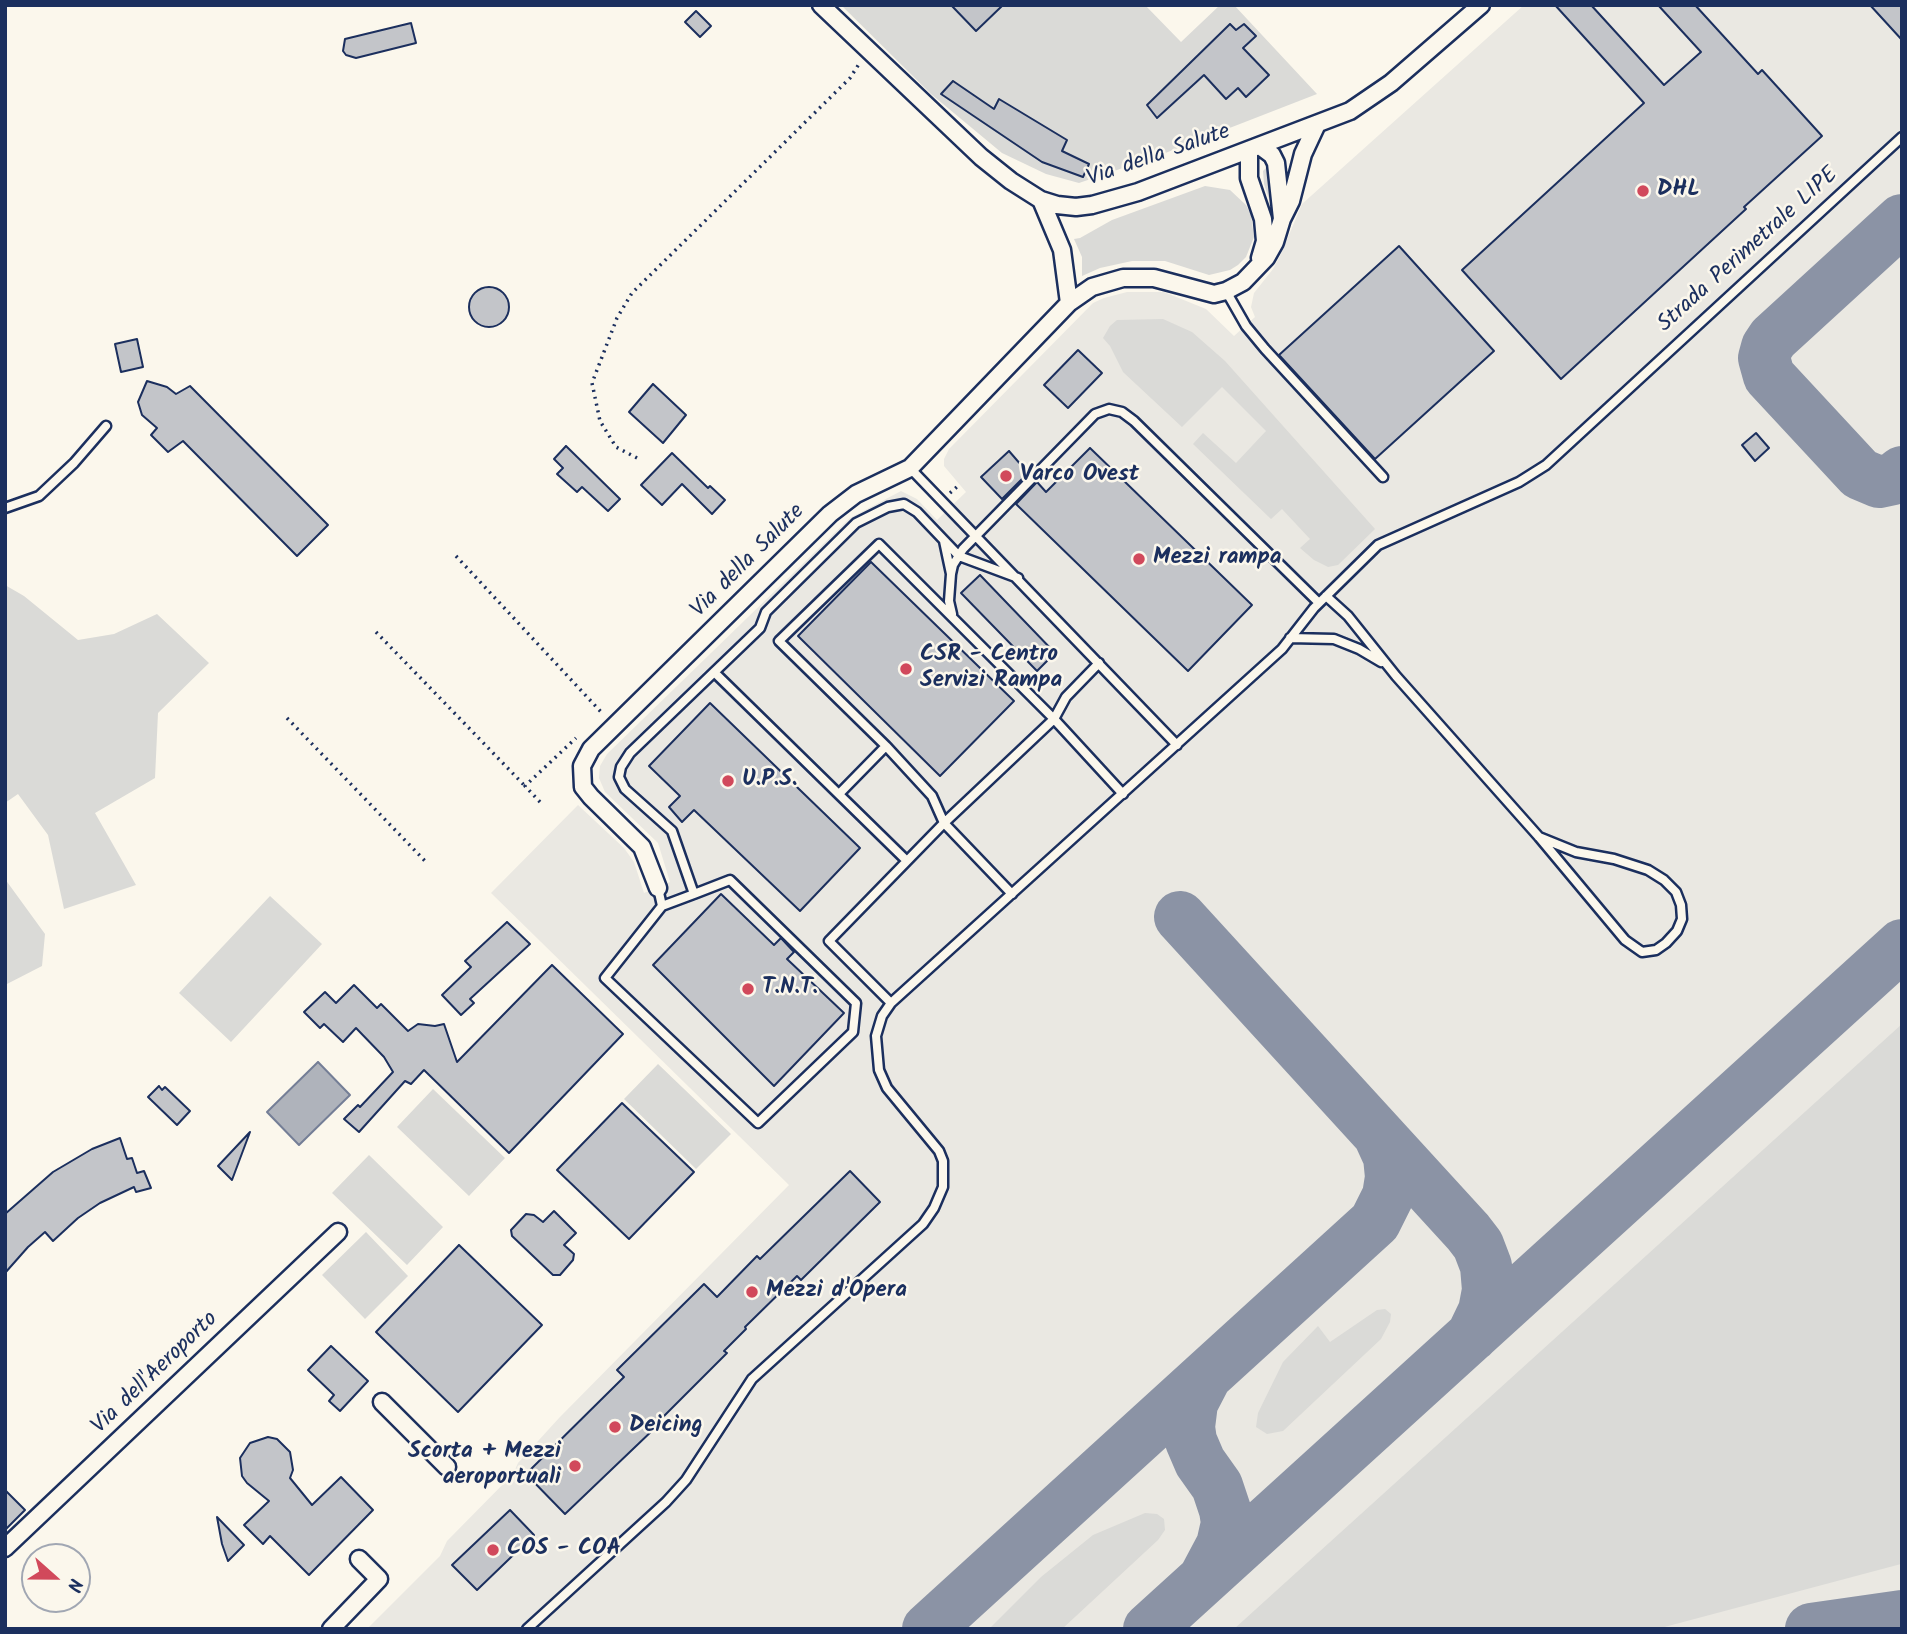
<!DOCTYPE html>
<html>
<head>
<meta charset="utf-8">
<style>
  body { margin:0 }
  #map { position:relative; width:1907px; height:1634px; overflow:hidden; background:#fbf7ec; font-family:Kalam,sans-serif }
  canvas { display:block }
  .frame { position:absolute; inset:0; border:7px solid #1b2f5e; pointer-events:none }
  .north { position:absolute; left:21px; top:1543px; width:70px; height:70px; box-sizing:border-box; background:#fbf7ec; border:2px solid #a1a7b3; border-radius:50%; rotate:111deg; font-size:19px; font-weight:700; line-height:28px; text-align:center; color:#1b2f5e }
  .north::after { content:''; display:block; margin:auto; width:24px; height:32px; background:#d1495b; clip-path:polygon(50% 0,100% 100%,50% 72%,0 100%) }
</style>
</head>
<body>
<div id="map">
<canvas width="1907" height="1634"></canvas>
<div class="frame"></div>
<div class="north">N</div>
</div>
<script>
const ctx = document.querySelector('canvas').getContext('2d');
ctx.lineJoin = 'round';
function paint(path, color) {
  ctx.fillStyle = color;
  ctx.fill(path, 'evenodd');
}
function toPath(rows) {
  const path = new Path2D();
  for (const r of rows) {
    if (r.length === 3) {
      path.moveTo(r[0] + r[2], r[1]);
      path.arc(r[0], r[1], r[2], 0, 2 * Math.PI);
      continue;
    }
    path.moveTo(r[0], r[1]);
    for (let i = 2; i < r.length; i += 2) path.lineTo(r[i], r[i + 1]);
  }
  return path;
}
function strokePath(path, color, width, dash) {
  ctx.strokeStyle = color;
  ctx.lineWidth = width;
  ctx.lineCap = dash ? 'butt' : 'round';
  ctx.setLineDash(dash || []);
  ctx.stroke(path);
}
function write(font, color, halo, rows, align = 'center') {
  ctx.font = font + ' Kalam,sans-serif';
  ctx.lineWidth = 5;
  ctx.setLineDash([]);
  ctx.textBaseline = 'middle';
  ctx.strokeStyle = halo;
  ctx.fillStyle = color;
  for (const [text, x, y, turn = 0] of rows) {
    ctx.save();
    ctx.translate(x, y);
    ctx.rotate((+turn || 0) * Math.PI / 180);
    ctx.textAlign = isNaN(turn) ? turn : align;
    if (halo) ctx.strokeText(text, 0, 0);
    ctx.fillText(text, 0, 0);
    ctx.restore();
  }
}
paint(toPath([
  [1524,5,1902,5,1902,1629,367,1629,440,1556,447,1541,513,1474,518,1463,559,1418,789,1185,491,893,578,805,624,848,634,862,644,893,670,882,658,843,605,792,599,778,600,766,607,754,850,518,901,491,917,499,937,520,966,492,944,466,944,459,949,449,1093,303,1104,298,1127,292,1164,292,1206,309,1234,336,1255,317,1251,307,1254,293,1273,269,1281,254,1302,204]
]), '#eae8e2');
paint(toPath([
  [841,5,1145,5,1181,42,1220,5,1234,5,1317,94,1155,157,1079,183,1046,174,1002,153,931,94],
  [1267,167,1269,169,1274,214,1264,184,1263,171],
  [1205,186,1230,190,1246,205,1251,215,1254,237,1246,257,1238,265,1230,270,1209,275,1165,261,1132,261,1100,268,1082,276,1082,257,1074,239,1080,238,1112,220],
  [1163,319,1192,332,1225,361,1375,529,1338,565,1328,567,1314,560,1300,548,1310,539,1282,509,1271,519,1193,444,1203,433,1236,463,1266,431,1222,387,1182,427,1123,372,1110,346,1103,338,1110,326,1117,320],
  [5,585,24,596,78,640,114,634,157,614,209,663,158,713,155,778,95,813,136,885,64,909,48,835,18,794,5,803],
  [5,879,45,934,42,966,5,985],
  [270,896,322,944,231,1042,179,993],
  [1902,1024,1901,1564,1657,1629,1234,1629],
  [658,1064,731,1134,696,1169,624,1099],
  [433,1089,505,1158,469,1196,397,1127],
  [369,1155,443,1227,407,1265,332,1193],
  [366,1232,408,1276,365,1319,322,1275],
  [1385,1309,1391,1314,1390,1322,1381,1339,1283,1431,1267,1434,1256,1427,1258,1413,1283,1362,1318,1326,1330,1342,1377,1310],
  [1145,1513,1157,1514,1164,1519,1165,1530,1158,1540,1062,1629,989,1629,1041,1577,1093,1535]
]), '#dadad7');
const water = toPath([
  [318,1062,350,1095,299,1145,267,1112,318,1062]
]);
paint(water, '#afb3bb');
strokePath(water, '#747e96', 2);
strokePath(toPath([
  [1902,220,1773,338,1767,347,1764,358,1769,376,1860,474,1879,482,1893,479,1902,472],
  [1180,917,1468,1232,1478,1245,1486,1266,1488,1290,1484,1311,1472,1336],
  [1205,1577,1222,1545,1227,1523,1225,1510,1217,1486,1200,1462,1191,1441,1189,1427,1192,1403,1206,1376],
  [928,1629,1375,1222,1388,1196,1391,1177,1389,1157,1379,1135],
  [1149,1629,1902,945],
  [1811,1629,1902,1616]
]), '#8b93a5', 52);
const building = toPath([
  [951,5,1003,5,976,31,951,5],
  [1555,5,1591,5,1664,85,1701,52,1658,5,1695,5,1758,74,1762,70,1822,136,1744,207,1746,209,1561,379,1462,270,1644,103,1555,5],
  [1870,5,1902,5,1902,40,1870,5],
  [696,11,711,26,700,37,685,22,696,11],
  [411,23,416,43,356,58,346,55,343,51,345,39,411,23],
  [1230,24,1236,30,1244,24,1256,36,1243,48,1269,75,1246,97,1238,88,1226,99,1204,75,1157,118,1147,105,1230,24],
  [953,81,994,109,999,99,1067,140,1062,151,1089,164,1083,177,1042,162,941,94,953,81],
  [1399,246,1494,351,1375,459,1279,355,1399,246],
  [489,307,20],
  [137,339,143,367,121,372,115,344,137,339],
  [1078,350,1102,373,1068,408,1044,385,1078,350],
  [147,381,167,387,176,394,190,386,328,525,297,556,183,441,168,452,151,435,157,428,142,415,138,402,147,381],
  [653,384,686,415,663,443,629,412,653,384],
  [1756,433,1769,448,1755,461,1742,445,1756,433],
  [566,446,620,499,608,511,582,487,577,492,557,474,563,468,554,459,566,446],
  [1090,448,1252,605,1188,671,1016,504,1037,482,1046,492,1090,448],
  [1009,451,1028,473,1002,499,981,477,1009,451],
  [672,453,708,488,710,486,725,500,712,514,682,484,662,505,641,485,672,453],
  [871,562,1014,701,940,776,798,636,871,562],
  [980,575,1055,653,1037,671,961,593,980,575],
  [710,703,860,848,800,911,694,810,682,822,669,807,680,796,649,766,710,703],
  [721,894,774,945,781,938,794,952,787,959,844,1013,774,1086,653,965,721,894],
  [507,922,530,944,470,999,474,1003,461,1015,442,995,471,967,465,961,507,922],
  [552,965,623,1034,509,1153,424,1070,411,1084,405,1081,359,1132,344,1119,358,1105,360,1107,393,1072,384,1057,356,1028,343,1042,324,1024,320,1028,304,1012,325,992,336,1003,354,985,377,1008,381,1004,408,1031,418,1024,435,1026,444,1024,457,1062,552,965],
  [159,1086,162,1090,165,1087,190,1111,177,1125,148,1097,159,1086],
  [622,1103,694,1172,629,1239,557,1170,622,1103],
  [250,1132,232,1180,218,1166,250,1132],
  [120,1138,127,1159,132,1158,137,1173,144,1171,151,1188,136,1192,134,1187,100,1203,78,1218,53,1241,45,1232,28,1247,5,1273,5,1214,53,1172,92,1149,120,1138],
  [850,1171,880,1202,801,1280,797,1276,745,1327,746,1329,724,1351,727,1353,655,1425,656,1427,565,1514,526,1474,624,1377,617,1370,704,1284,717,1297,757,1256,760,1259,850,1171],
  [554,1211,576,1233,564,1245,574,1254,573,1260,560,1275,553,1275,512,1236,511,1230,526,1214,534,1215,543,1222,554,1211],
  [459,1245,542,1325,458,1412,376,1332,459,1245],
  [331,1346,368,1381,340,1411,329,1401,334,1395,308,1370,331,1346],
  [268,1437,277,1439,290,1452,293,1470,290,1478,312,1505,341,1477,373,1510,309,1575,270,1536,263,1544,244,1525,269,1501,247,1483,242,1476,240,1458,250,1443,268,1437],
  [5,1490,25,1510,5,1530,5,1490],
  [510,1510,534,1535,477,1590,452,1565,510,1510],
  [217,1517,244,1545,228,1561,222,1544,217,1517]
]);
paint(building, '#c3c5c9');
strokePath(building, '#1b2f5e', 2);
const service = toPath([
  [1226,291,1246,326,1265,349,1383,477],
  [910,468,1177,745],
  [5,508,39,496,74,463,106,426],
  [944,541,951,574,949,601,952,614],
  [951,574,953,565,963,549,1095,414,1109,409,1122,412,1134,421,1319,603],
  [1326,596,1348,616,1396,676,1539,837,1625,940,1642,952,1656,950,1666,943,1677,931,1682,919,1681,905,1676,892,1664,880,1648,870,1614,859,1576,852,1539,837],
  [1290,638,1334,639,1359,649,1381,662],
  [714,672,907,861],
  [839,794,886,746],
  [658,888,662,906,694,894,672,831,625,789,619,777,621,767,630,753,760,628,766,612,856,523,888,507,904,504,917,512,959,556,1018,578],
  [1012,894,944,823,932,796,886,746,779,641,879,544,1054,719,1123,794],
  [662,906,605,978,758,1123,853,1032,856,1003,730,880,694,894],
  [891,1003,829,941,944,823,1054,719,1066,697,1099,663],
  [527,1629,666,1502,686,1480,752,1379,923,1224,934,1208,943,1187,943,1161,939,1151,887,1088,879,1070,876,1036,882,1016,891,1003,1282,649,1314,608,1378,545,1519,482,1546,465,1902,137]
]);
const minor = toPath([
  [821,5,981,157,1011,181,1041,200,1057,205,1076,207,1092,205,1138,192,1350,111,1391,83,1481,5],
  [1260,146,1272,155,1276,163,1282,219],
  [1249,150,1249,178,1263,219,1265,241,1260,258],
  [1041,200,1062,250,1069,303],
  [658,888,642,847,591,797,583,787,582,766,591,749,830,514,856,494,910,468,1069,303,1092,287,1123,278,1154,278,1214,294,1226,291,1243,282,1266,258,1275,242,1282,219,1291,201,1303,154,1317,124],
  [382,1402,447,1467],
  [5,1548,338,1232],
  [331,1629,379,1579,359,1559]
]);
strokePath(service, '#1b2f5e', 13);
strokePath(minor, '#1b2f5e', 21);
strokePath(toPath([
  [637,458,616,447,600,421,592,383,617,318,632,293,850,78,859,64],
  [950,493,959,485],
  [456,556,602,713],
  [376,632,525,786],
  [287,718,427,863],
  [540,802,525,786,576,738]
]), '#1b2f5e', 3.5, [2, 5]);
strokePath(service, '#fbf7ec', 8);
strokePath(minor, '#fbf7ec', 16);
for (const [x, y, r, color] of [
  [1643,191,7,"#d1495b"],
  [1006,476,7,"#d1495b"],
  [1139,559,7,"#d1495b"],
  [906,669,7,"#d1495b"],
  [728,781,7,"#d1495b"],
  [748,989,7,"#d1495b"],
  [752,1292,7,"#d1495b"],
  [615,1427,7,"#d1495b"],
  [575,1466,7,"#d1495b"],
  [493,1550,7,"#d1495b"]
]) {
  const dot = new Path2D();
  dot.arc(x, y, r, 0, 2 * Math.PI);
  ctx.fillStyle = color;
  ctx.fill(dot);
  strokePath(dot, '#fbf7ec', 2.5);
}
write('23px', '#1b2f5e', '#fbf7ec', [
  ["Via della Salute",1159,157,-19],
  ["Strada Perimetrale LIPE",1749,251,-42],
  ["Via della Salute",749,562,-45],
  ["Via dell'Aeroporto",156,1374,-44]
]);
write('bold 23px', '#1b2f5e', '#fbf7ec', [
  ["DHL",1657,191],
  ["Varco Ovest",1020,476],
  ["Mezzi rampa",1153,559],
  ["CSR - Centro",920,656],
  ["Servizi Rampa",920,682],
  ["U.P.S.",742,781],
  ["T.N.T.",762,989],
  ["Mezzi d'Opera",766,1292],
  ["Deicing",629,1427],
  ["Scorta + Mezzi",561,1453,"right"],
  ["aeroportuali",561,1479,"right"],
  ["COS - COA",507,1550]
], 'left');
</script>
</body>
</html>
